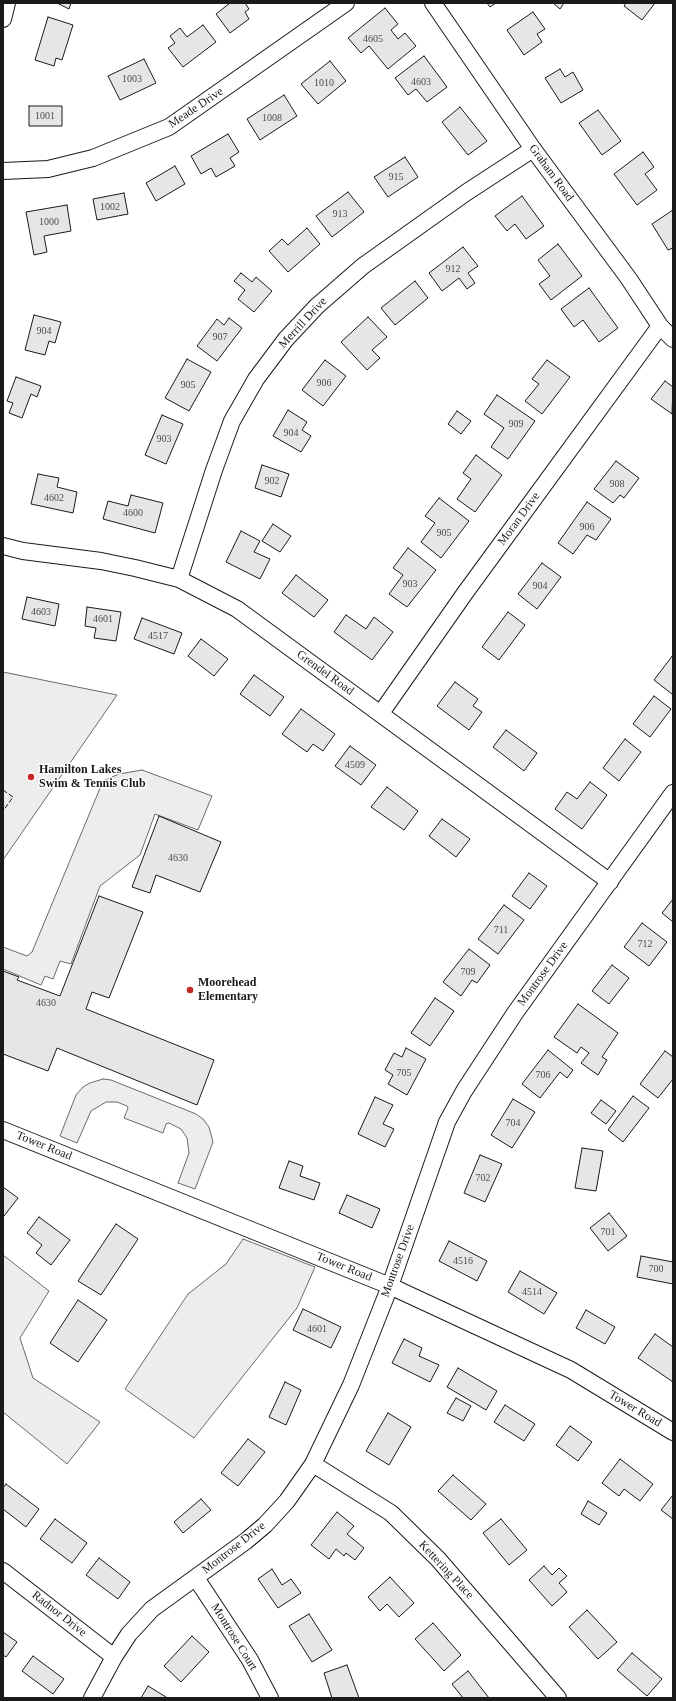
<!DOCTYPE html>
<html>
<head>
<meta charset="utf-8">
<style>
  body { margin:0 }
  #map { position:relative; width:676px; height:1701px; overflow:hidden; background:#fff; font-family:"Times New Roman",serif }
  canvas { display:block }
  .frame { position:absolute; inset:0; border:4px solid #1a1a1a; pointer-events:none }
</style>
</head>
<body>
<div id="map">
<canvas width="676" height="1701"></canvas>
<div class="frame"></div>
</div>
<script>
const ctx = document.querySelector('canvas').getContext('2d');
ctx.lineJoin = 'round';
function paint(path, color) {
  ctx.fillStyle = color;
  ctx.fill(path, 'evenodd');
}
function toPath(rows) {
  const path = new Path2D();
  for (const r of rows) {
    path.moveTo(r[0], r[1]);
    for (let i = 2; i < r.length; i += 2) path.lineTo(r[i], r[i + 1]);
  }
  return path;
}
function strokePath(path, color, width, dash) {
  ctx.strokeStyle = color;
  ctx.lineWidth = width;
  ctx.lineCap = dash ? 'butt' : 'round';
  ctx.setLineDash(dash || []);
  ctx.stroke(path);
}
function write(font, color, halo, rows, align = 'center') {
  ctx.font = font + ' "Times New Roman",serif';
  ctx.lineWidth = 3;
  ctx.setLineDash([]);
  ctx.textBaseline = 'middle';
  ctx.strokeStyle = halo;
  ctx.fillStyle = color;
  for (const [text, x, y, turn = 0] of rows) {
    ctx.save();
    ctx.translate(x, y);
    ctx.rotate((+turn || 0) * Math.PI / 180);
    ctx.textAlign = isNaN(turn) ? turn : align;
    if (halo) ctx.strokeText(text, 0, 0);
    ctx.fillText(text, 0, 0);
    ctx.restore();
  }
}
const built = toPath([
  [3,672,117,695,3,860,3,672],
  [142,770,212,796,198,830,155,814,140,855,100,886,71,964,60,961,53,979,45,976,41,985,3,969,3,947,27,956,32,952,103,781,119,774,142,770],
  [103,1079,111,1080,196,1114,203,1119,209,1127,213,1142,195,1189,178,1183,189,1153,187,1138,181,1129,169,1123,166,1124,163,1133,124,1118,128,1108,127,1106,117,1102,106,1102,91,1111,77,1143,60,1136,76,1095,83,1087,90,1083,103,1079],
  [243,1239,315,1267,297,1308,194,1438,125,1389,188,1294,226,1264,243,1239],
  [3,1255,49,1291,20,1338,33,1378,100,1422,67,1464,3,1412,3,1255]
]);
paint(built, '#ededed');
strokePath(built, '#6a6a6a', 1);
const building = toPath([
  [57,3,71,3,69,9,57,3],
  [230,3,245,3,249,9,245,12,249,19,230,33,216,14,230,3],
  [487,3,496,3,490,7,487,3],
  [553,3,564,3,560,9,553,3],
  [626,3,655,3,642,20,624,6,626,3],
  [385,8,398,24,391,30,398,39,405,33,416,46,388,69,369,46,361,53,348,38,385,8],
  [533,12,545,29,537,34,542,42,524,55,507,30,533,12],
  [48,17,73,25,62,60,56,58,54,66,35,60,48,17],
  [203,25,216,42,183,67,168,48,175,43,170,36,180,28,187,37,203,25],
  [424,56,447,87,427,102,416,89,408,95,395,78,424,56],
  [144,59,156,83,120,100,108,76,144,59],
  [330,61,346,81,318,104,301,84,330,61],
  [560,69,565,77,573,72,583,90,561,103,545,78,560,69],
  [284,95,297,116,260,140,247,119,284,95],
  [29,106,62,106,62,126,29,126,29,106],
  [460,107,487,141,468,155,442,122,460,107],
  [598,110,621,141,602,155,579,123,598,110],
  [228,134,239,152,230,158,235,166,216,177,211,168,201,174,191,156,228,134],
  [643,152,654,167,645,174,657,190,637,205,614,174,643,152],
  [405,157,418,177,388,197,374,177,405,157],
  [175,166,185,184,156,201,146,183,175,166],
  [348,192,364,212,332,237,316,216,348,192],
  [124,193,128,214,97,220,93,199,124,193],
  [522,196,544,226,526,239,515,224,507,231,495,216,522,196],
  [67,205,71,231,44,236,47,252,34,255,26,212,67,205],
  [673,210,673,248,668,250,652,224,673,210],
  [307,228,320,244,288,272,269,251,282,239,288,245,307,228],
  [558,244,582,276,551,300,539,284,550,276,538,260,558,244],
  [463,247,478,266,468,273,475,283,467,289,459,278,442,291,429,273,463,247],
  [241,273,252,282,256,277,272,291,254,312,238,299,245,290,234,281,241,273],
  [415,281,428,298,395,325,381,308,415,281],
  [589,288,618,328,599,342,583,320,574,327,561,309,589,288],
  [34,315,61,322,55,343,49,341,45,355,25,350,34,315],
  [368,317,387,337,372,350,380,358,367,370,341,342,368,317],
  [229,318,242,328,217,361,197,346,217,319,224,325,229,318],
  [187,359,211,372,189,411,165,398,187,359],
  [325,360,346,376,323,406,302,390,325,360],
  [547,360,570,377,542,414,525,401,539,384,532,379,547,360],
  [16,377,41,386,37,397,31,394,22,418,9,413,13,403,7,401,16,377],
  [665,381,673,387,672,414,651,399,665,381],
  [497,395,535,421,508,459,491,447,504,428,484,414,497,395],
  [288,410,307,422,302,430,311,436,301,452,273,436,288,410],
  [457,411,471,421,461,434,448,424,457,411],
  [162,415,183,424,166,464,145,455,162,415],
  [476,455,502,475,475,512,457,499,471,479,463,473,476,455],
  [616,461,639,478,624,498,620,495,613,503,594,489,616,461],
  [262,465,289,474,281,497,255,488,262,465],
  [38,474,59,478,57,487,77,492,73,513,31,504,38,474],
  [131,495,163,503,155,533,103,519,108,501,128,506,131,495],
  [439,498,469,521,441,558,421,542,435,523,425,516,439,498],
  [587,502,611,519,596,540,587,535,573,554,558,543,587,502],
  [273,524,291,536,280,552,262,541,273,524],
  [241,531,260,541,254,552,270,559,260,579,226,562,241,531],
  [408,548,436,570,407,607,389,594,403,575,393,568,408,548],
  [542,563,561,577,537,609,518,594,542,563],
  [296,575,328,600,314,617,282,593,296,575],
  [27,597,59,604,55,626,22,619,27,597],
  [87,607,121,612,116,641,94,638,96,628,85,626,87,607],
  [508,612,525,625,499,660,482,647,508,612],
  [346,615,366,629,374,617,393,632,372,660,334,632,346,615],
  [142,618,182,633,174,654,134,639,142,618],
  [201,639,228,659,214,676,188,656,201,639],
  [673,655,673,694,672,694,654,680,673,655],
  [254,675,284,697,270,716,240,694,254,675],
  [455,682,478,699,473,706,482,712,469,730,437,706,455,682],
  [654,696,671,709,650,737,633,724,654,696],
  [301,709,335,734,323,751,313,744,307,752,282,734,301,709],
  [506,730,537,753,524,771,493,747,506,730],
  [625,739,641,752,619,781,603,768,625,739],
  [350,746,376,765,361,785,335,766,350,746],
  [590,782,607,795,582,829,555,809,567,792,577,799,590,782],
  [387,787,418,811,404,830,371,807,387,787],
  [159,816,221,842,200,892,156,875,150,893,132,887,159,816],
  [442,819,470,839,456,857,429,836,442,819],
  [529,873,547,886,530,909,512,896,529,873],
  [99,896,143,912,109,998,92,992,86,1009,214,1060,197,1105,57,1048,48,1071,3,1054,3,971,19,977,17,980,60,996,99,896],
  [673,899,673,922,662,913,673,899],
  [504,905,524,920,498,954,478,939,504,905],
  [642,923,667,942,649,966,624,947,642,923],
  [469,949,490,965,477,983,472,980,461,996,443,982,469,949],
  [612,965,629,978,609,1004,592,991,612,965],
  [435,998,454,1011,430,1046,411,1033,435,998],
  [578,1004,618,1033,602,1057,607,1060,598,1075,581,1063,589,1053,581,1047,577,1053,554,1037,578,1004],
  [406,1048,426,1059,407,1095,388,1084,393,1075,385,1070,394,1053,402,1057,406,1048],
  [548,1050,573,1070,567,1078,560,1072,540,1098,522,1084,548,1050],
  [665,1051,673,1057,673,1079,658,1098,640,1084,665,1051],
  [633,1096,649,1108,623,1142,608,1130,633,1096],
  [375,1097,393,1105,383,1124,394,1129,385,1147,358,1134,375,1097],
  [513,1099,535,1112,512,1148,491,1135,513,1099],
  [601,1100,616,1111,606,1124,591,1113,601,1100],
  [582,1148,603,1151,596,1191,575,1188,582,1148],
  [480,1155,502,1164,485,1202,464,1193,480,1155],
  [289,1161,303,1166,300,1176,320,1183,314,1200,279,1188,289,1161],
  [3,1187,18,1198,4,1216,3,1215,3,1187],
  [347,1195,380,1209,372,1228,339,1213,347,1195],
  [609,1213,627,1236,608,1251,590,1228,609,1213],
  [39,1217,70,1240,51,1265,36,1253,42,1245,27,1233,39,1217],
  [116,1224,138,1239,101,1295,78,1281,116,1224],
  [449,1241,487,1261,477,1281,439,1261,449,1241],
  [641,1256,673,1262,673,1284,637,1277,641,1256],
  [520,1271,557,1293,544,1314,508,1292,520,1271],
  [78,1300,107,1320,78,1362,50,1343,78,1300],
  [303,1309,341,1327,331,1348,293,1330,303,1309],
  [586,1310,615,1327,605,1344,576,1328,586,1310],
  [655,1334,673,1347,673,1382,638,1358,655,1334],
  [404,1339,422,1348,419,1356,439,1365,430,1382,392,1363,404,1339],
  [458,1368,497,1391,486,1410,447,1387,458,1368],
  [285,1382,301,1390,286,1425,269,1417,285,1382],
  [456,1398,471,1406,463,1421,447,1413,456,1398],
  [505,1405,535,1424,524,1441,494,1422,505,1405],
  [388,1413,411,1427,389,1465,366,1451,388,1413],
  [570,1426,592,1442,578,1461,556,1445,570,1426],
  [248,1439,265,1452,238,1486,221,1473,248,1439],
  [620,1459,653,1484,640,1501,624,1489,619,1496,602,1483,620,1459],
  [453,1475,486,1504,471,1520,438,1491,453,1475],
  [6,1484,39,1509,26,1527,3,1509,3,1488,6,1484],
  [673,1495,673,1519,661,1510,673,1495],
  [201,1499,211,1510,183,1533,174,1522,201,1499],
  [588,1501,607,1513,599,1525,581,1514,588,1501],
  [337,1512,354,1526,347,1534,364,1548,355,1560,346,1553,344,1556,336,1549,329,1559,311,1545,337,1512],
  [55,1519,87,1543,72,1563,40,1539,55,1519],
  [501,1519,527,1550,509,1565,483,1533,501,1519],
  [99,1558,130,1582,118,1599,86,1575,99,1558],
  [544,1566,552,1575,559,1568,567,1576,559,1583,567,1592,552,1606,529,1580,544,1566],
  [272,1569,282,1585,291,1579,301,1593,278,1608,258,1579,272,1569],
  [390,1577,414,1603,399,1617,387,1604,380,1611,368,1597,390,1577],
  [587,1610,617,1642,598,1659,569,1627,587,1610],
  [309,1614,332,1650,312,1662,289,1626,309,1614],
  [433,1623,461,1655,444,1671,415,1639,433,1623],
  [3,1632,17,1642,6,1657,3,1655,3,1632],
  [192,1636,209,1652,181,1682,164,1666,192,1636],
  [632,1653,662,1679,647,1696,617,1670,632,1653],
  [33,1656,64,1679,53,1694,22,1671,33,1656],
  [347,1665,359,1698,332,1698,324,1673,347,1665],
  [468,1671,489,1698,463,1698,452,1684,468,1671],
  [148,1686,166,1697,166,1698,141,1698,148,1686]
]);
paint(building, '#e6e6e6');
strokePath(building, '#1a1a1a', 1);
const minor = toPath([
  [433,3,533,149,629,279,660,326,673,339],
  [3,19,7,3],
  [3,171,48,169,93,158,169,127,346,3],
  [3,546,23,551,101,561,135,568,179,579,237,609,610,882],
  [179,579,214,470,232,421,256,379,286,339,317,306,363,266,467,192,533,149],
  [381,713,465,593,660,326],
  [3,1130,390,1286,571,1370,673,1432],
  [313,1464,391,1513,438,1559,558,1698],
  [3,1571,114,1657],
  [196,1578,250,1660,270,1698],
  [92,1698,114,1657,129,1634,152,1609,246,1541,265,1525,287,1501,313,1464,351,1385,390,1286,447,1122,464,1091,515,1013,673,793]
]);
strokePath(minor, '#1a1a1a', 18);
strokePath(minor, '#fff', 16);
strokePath(toPath([
  [3,790,13,797,3,811]
]), '#1a1a1a', 1, [5, 2]);
for (const [x, y, r, color] of [
  [31,777,4,"#c62828"],
  [190,990,4,"#c62828"]
]) {
  const dot = new Path2D();
  dot.arc(x, y, r, 0, 2 * Math.PI);
  ctx.fillStyle = color;
  ctx.fill(dot);
  strokePath(dot, '#fff', 1.5);
}
write('10px', '#4d4d4d', null, [
  ["4605",373,39],
  ["1003",132,79],
  ["4603",421,82],
  ["1010",324,83],
  ["1001",45,116],
  ["1008",272,118],
  ["915",396,177],
  ["1002",110,207],
  ["913",340,214],
  ["1000",49,222],
  ["912",453,269],
  ["904",44,331],
  ["907",220,337],
  ["906",324,383],
  ["905",188,385],
  ["909",516,424],
  ["904",291,433],
  ["903",164,439],
  ["902",272,481],
  ["908",617,484],
  ["4602",54,498],
  ["4600",133,513],
  ["906",587,527],
  ["905",444,533],
  ["903",410,584],
  ["904",540,586],
  ["4603",41,612],
  ["4601",103,619],
  ["4517",158,636],
  ["4509",355,765],
  ["4630",178,858],
  ["711",501,930],
  ["712",645,944],
  ["709",468,972],
  ["4630",46,1003],
  ["705",404,1073],
  ["706",543,1075],
  ["704",513,1123],
  ["702",483,1178],
  ["701",608,1232],
  ["4516",463,1261],
  ["700",656,1269],
  ["4514",532,1292],
  ["4601",317,1329]
]);
write('12px', '#1a1a1a', '#fff', [
  ["Meade Drive",196,108,-34],
  ["Graham Road",551,173,54],
  ["Merrill Drive",303,323,-47],
  ["Moran Drive",519,519,-54],
  ["Grendel Road",325,673,36],
  ["Montrose Drive",543,974,-54],
  ["Tower Road",44,1146,22],
  ["Montrose Drive",398,1261,-70],
  ["Tower Road",344,1267,22],
  ["Tower Road",635,1409,31],
  ["Montrose Drive",234,1548,-38],
  ["Kettering Place",446,1570,47],
  ["Radnor Drive",59,1614,38],
  ["Montrose Court",234,1637,58]
]);
write('bold 12px', '#1a1a1a', '#fff', [
  ["Hamilton Lakes",39,770],
  ["Swim & Tennis Club",39,784],
  ["Moorehead",198,983],
  ["Elementary",198,997]
], 'left');
</script>
</body>
</html>
